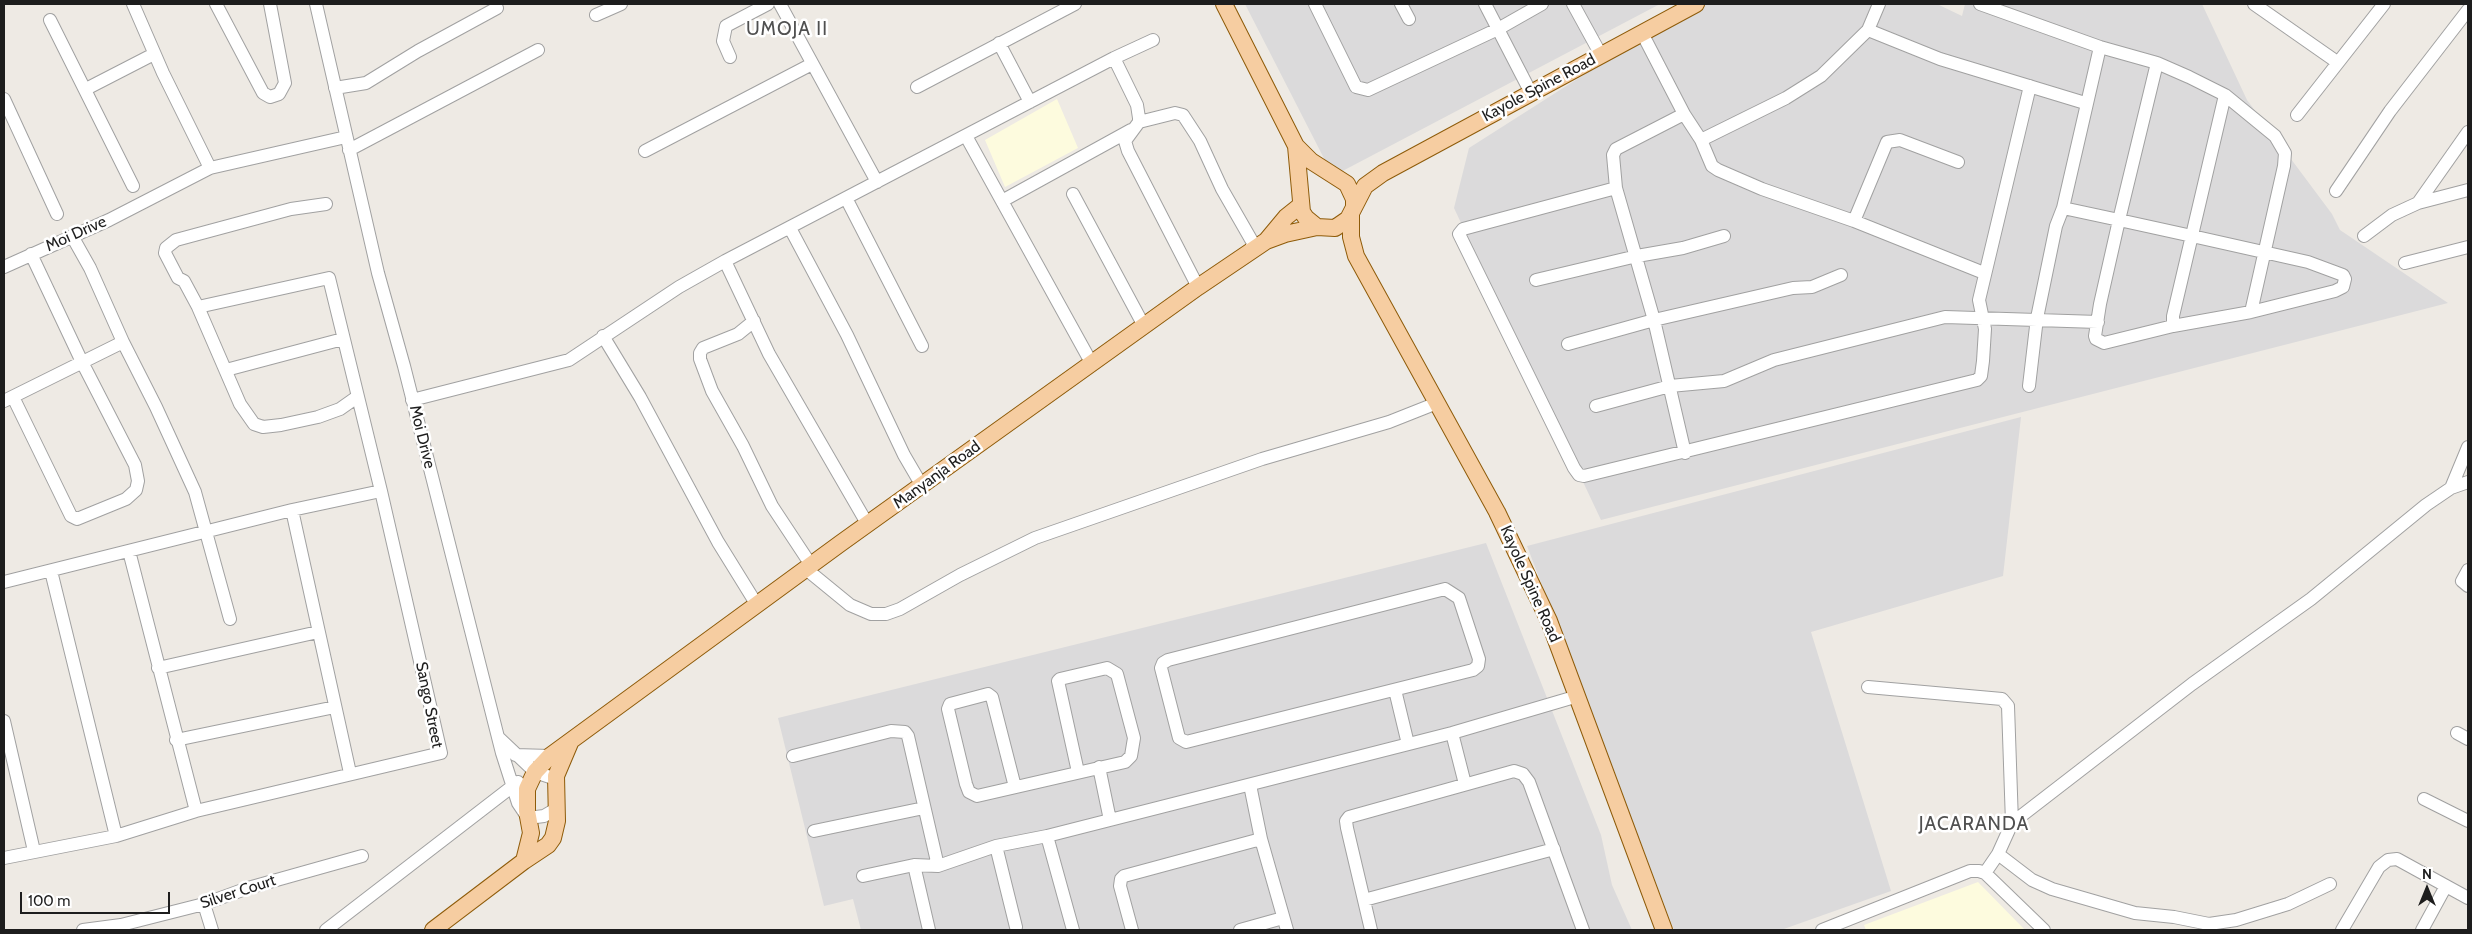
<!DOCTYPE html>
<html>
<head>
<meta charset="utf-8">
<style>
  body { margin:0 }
  #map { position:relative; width:2472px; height:934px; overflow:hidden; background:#eeeae4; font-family:Cabin,sans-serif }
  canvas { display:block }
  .frame { position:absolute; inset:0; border:5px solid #1d1d1d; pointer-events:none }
  .north { position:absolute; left:2402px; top:864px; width:50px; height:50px; -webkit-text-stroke:4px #fff; paint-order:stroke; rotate:0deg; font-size:14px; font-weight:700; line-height:20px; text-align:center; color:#1d1d1d }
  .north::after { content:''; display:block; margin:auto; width:18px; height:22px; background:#1d1d1d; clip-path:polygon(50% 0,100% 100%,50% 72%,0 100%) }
  .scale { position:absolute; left:20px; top:892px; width:150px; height:22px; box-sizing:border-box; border:2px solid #1d1d1d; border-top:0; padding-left:6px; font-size:15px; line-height:18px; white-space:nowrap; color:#1d1d1d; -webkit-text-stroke:4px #fff; paint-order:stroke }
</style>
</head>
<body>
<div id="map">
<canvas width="2472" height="934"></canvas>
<div class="frame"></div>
<div class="north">N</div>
<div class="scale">100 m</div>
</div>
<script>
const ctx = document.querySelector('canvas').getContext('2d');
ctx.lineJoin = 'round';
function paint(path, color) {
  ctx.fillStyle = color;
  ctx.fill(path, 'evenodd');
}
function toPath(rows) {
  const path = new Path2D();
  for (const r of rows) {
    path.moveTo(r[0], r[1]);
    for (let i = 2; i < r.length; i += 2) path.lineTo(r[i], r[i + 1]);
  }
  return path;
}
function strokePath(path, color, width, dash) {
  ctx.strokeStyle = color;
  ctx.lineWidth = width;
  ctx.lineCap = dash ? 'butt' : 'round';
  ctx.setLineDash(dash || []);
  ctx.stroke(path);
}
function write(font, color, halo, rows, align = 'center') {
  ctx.font = font + ' Cabin,sans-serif';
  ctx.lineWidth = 5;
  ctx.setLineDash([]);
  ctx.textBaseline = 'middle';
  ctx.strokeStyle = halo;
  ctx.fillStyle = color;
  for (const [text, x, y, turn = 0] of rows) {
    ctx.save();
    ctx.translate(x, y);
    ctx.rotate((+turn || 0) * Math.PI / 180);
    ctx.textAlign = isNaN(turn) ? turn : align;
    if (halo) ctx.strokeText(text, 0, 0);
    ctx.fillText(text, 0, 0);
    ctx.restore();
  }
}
paint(toPath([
  [1245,4,1660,4,1333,176],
  [1695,4,1937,4,1962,16,1965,4,2202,4,2247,100,2332,214,2340,230,2448,303,1601,520,1454,208,1469,148],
  [2021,417,2003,576,1811,632,1891,891,1781,930,1674,930,1527,546],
  [1486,543,1601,835,1612,885,1632,930,861,930,853,899,824,906,778,718]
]), '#dbdadb');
paint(toPath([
  [1057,99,1078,148,1005,187,985,140],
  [1978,882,2025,930,1866,930,1864,925]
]), '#fdfbde');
const minor = toPath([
  [133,4,163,73,210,168],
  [216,4,263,93,270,97,279,94,285,83,270,4],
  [316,4,378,273,404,366,502,753,518,803,528,818,544,816,556,809],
  [780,4,877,182],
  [1315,4,1356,87,1368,90,1498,29,1542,4],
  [1401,4,1409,19],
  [1485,4,1531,93],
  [1573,4,1601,55],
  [1980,4,2100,47,2157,63,2189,77,2225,95,2275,136,2285,153,2284,166,2251,312],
  [2254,4,2337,62],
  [596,15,621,4],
  [50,20,133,186],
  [1868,30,1940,59,2085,103],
  [1642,33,1684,114,1701,140,1712,166,1718,170,1762,189,1854,221,1984,273],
  [999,43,1030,102],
  [730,57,723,41,726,26,768,4],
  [1114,58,1153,40],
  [917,87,1075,4],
  [335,88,366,83,418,51,497,8],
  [86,89,154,54],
  [4,99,57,214],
  [1684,114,1616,149,1613,155,1616,188,1654,320,1685,453],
  [2297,115,2384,4],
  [1139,122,1175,113,1183,115,1200,141,1222,189,1253,243,1250,252],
  [966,136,1092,364],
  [1701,140,1786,98,1821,76,1868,30,1879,4],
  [349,150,538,50],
  [645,151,812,64],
  [1616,188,1463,229,1459,234,1574,468,1579,475,1584,476,1977,380,1981,376,1983,361,1985,329,1979,300,2030,86],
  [2336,191,2390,111,2468,10],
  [1073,194,1144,326],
  [846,198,922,346],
  [1002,201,1131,130],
  [2418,203,2468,190],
  [2063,208,2119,220,2192,236,2308,262,2343,275,2345,279,2343,287,2335,291,2251,312,2173,326,2104,343,2096,339,2095,336,2100,304,2119,220,2157,63],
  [1854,221,1887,142,1900,140,1958,162],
  [790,228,847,335,904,455,918,479],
  [2364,236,2392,215,2418,203,2468,132],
  [725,261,769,354,868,525],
  [2405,263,2468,247],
  [4,267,109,220,210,168,346,137],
  [1536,280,1637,256,1683,248,1724,236],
  [198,307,240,404,254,424,263,427,281,425,318,417,340,409,357,397],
  [754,321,738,334,703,348,700,353,700,359,712,391,743,446,772,506,811,565],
  [2173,326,2173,316,2225,95],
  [603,336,640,397,718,542,757,605],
  [123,342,156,407,195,492,230,619],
  [1568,344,1654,320,1793,288,1812,287,1841,275],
  [226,370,343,339],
  [2029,386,2037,318,2056,226,2063,208,2100,47],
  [13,397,71,516,77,519,126,499,136,490,138,481,135,465,82,362,31,254],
  [412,400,569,360,679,287,725,261,1114,58,1137,105,1139,118,1139,122,1125,141,1128,151,1198,287],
  [4,401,123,342,90,268,72,236],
  [1596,406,1670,386,1724,381,1774,360,1945,317,2098,322],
  [2451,488,2468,447],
  [292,510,350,773],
  [129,551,196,811],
  [806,569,850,605,871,614,886,614,900,609,960,575,1035,538,1262,459,1389,422,1437,403],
  [2468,570,2462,581,2468,586],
  [51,571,116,836],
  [4,582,292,510,381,491],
  [1445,589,1459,598,1479,659,1478,666,1473,670,1186,742,1179,738,1161,668,1163,663,1168,660,1445,589],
  [158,668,318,632],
  [1868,687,2002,699,2008,706,2012,823,1998,854,1985,873],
  [1395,690,1408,744],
  [4,721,34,851],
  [1452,733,1465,784],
  [2457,733,2468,739],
  [498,737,535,772,556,779],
  [176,740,335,707],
  [515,755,550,756],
  [793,756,891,731,905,732,908,736,938,866],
  [1099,767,1110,820],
  [1250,785,1261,839,1287,930],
  [1015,787,992,697,988,694,950,704,948,709,966,784,969,792,977,796,1125,762,1131,756,1134,738,1117,674,1107,668,1060,679,1058,681,1078,772],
  [2424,799,2468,821],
  [2012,823,2192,684,2311,599,2426,505,2451,488,2468,482],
  [814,831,924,808],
  [996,846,1016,927],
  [1998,854,2032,880,2052,889,2135,913,2174,917,2209,924,2236,920,2288,904,2330,884],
  [4,858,116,836,196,811,441,753,381,491,329,278,198,307,184,281,178,278,165,253,166,248,176,240,291,209,326,204],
  [914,865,929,930],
  [863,876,914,865,938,866,996,846,1047,836],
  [1364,900,1554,849],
  [204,904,212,930],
  [83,930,121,925,204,904,248,888,362,856],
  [326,930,518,782],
  [1073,930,1047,836,1452,733,1578,696],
  [1132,930,1120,886,1121,879,1124,876,1261,839],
  [1240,930,1283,918],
  [1371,930,1347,828,1346,821,1349,817,1514,771,1523,774,1529,782,1583,930],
  [1822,930,1970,871,1979,871,1985,873,2044,930],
  [2342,930,2379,867,2388,860,2397,859,2468,898],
  [2422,930,2446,886]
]);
const major = toPath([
  [1224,4,1296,146,1311,161,1347,184,1354,199,1354,207],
  [1296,146,1302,212,1306,218,1317,227,1335,228,1348,219,1365,186,1383,173,1696,4],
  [1351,215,1351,237,1356,256,1497,512,1549,621,1664,930],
  [1266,241,1285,234,1317,227],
  [524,861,531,833,527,811,527,789,535,772,550,756,841,543,1198,287,1266,241,1286,217,1301,205],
  [433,930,524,861,548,845,553,838,557,821,556,776,570,743]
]);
strokePath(minor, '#a1a1a1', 14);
strokePath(major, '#8e5b09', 18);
strokePath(minor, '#fff', 12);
strokePath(major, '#f6cda1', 16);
write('16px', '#1d1d1d', '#fff', [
  ["Kayole Spine Road",1539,88,-28],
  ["Moi Drive",76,234,-24],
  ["Moi Drive",422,437,76],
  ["Manyanja Road",937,475,-36],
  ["Kayole Spine Road",1530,584,66],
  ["Sango Street",429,705,79],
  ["Silver Court",238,892,-18]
]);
ctx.letterSpacing = '1px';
write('19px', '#505050', '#fff', [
  ["UMOJA II",787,29],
  ["JACARANDA",1974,824]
]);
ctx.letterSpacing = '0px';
</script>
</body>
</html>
